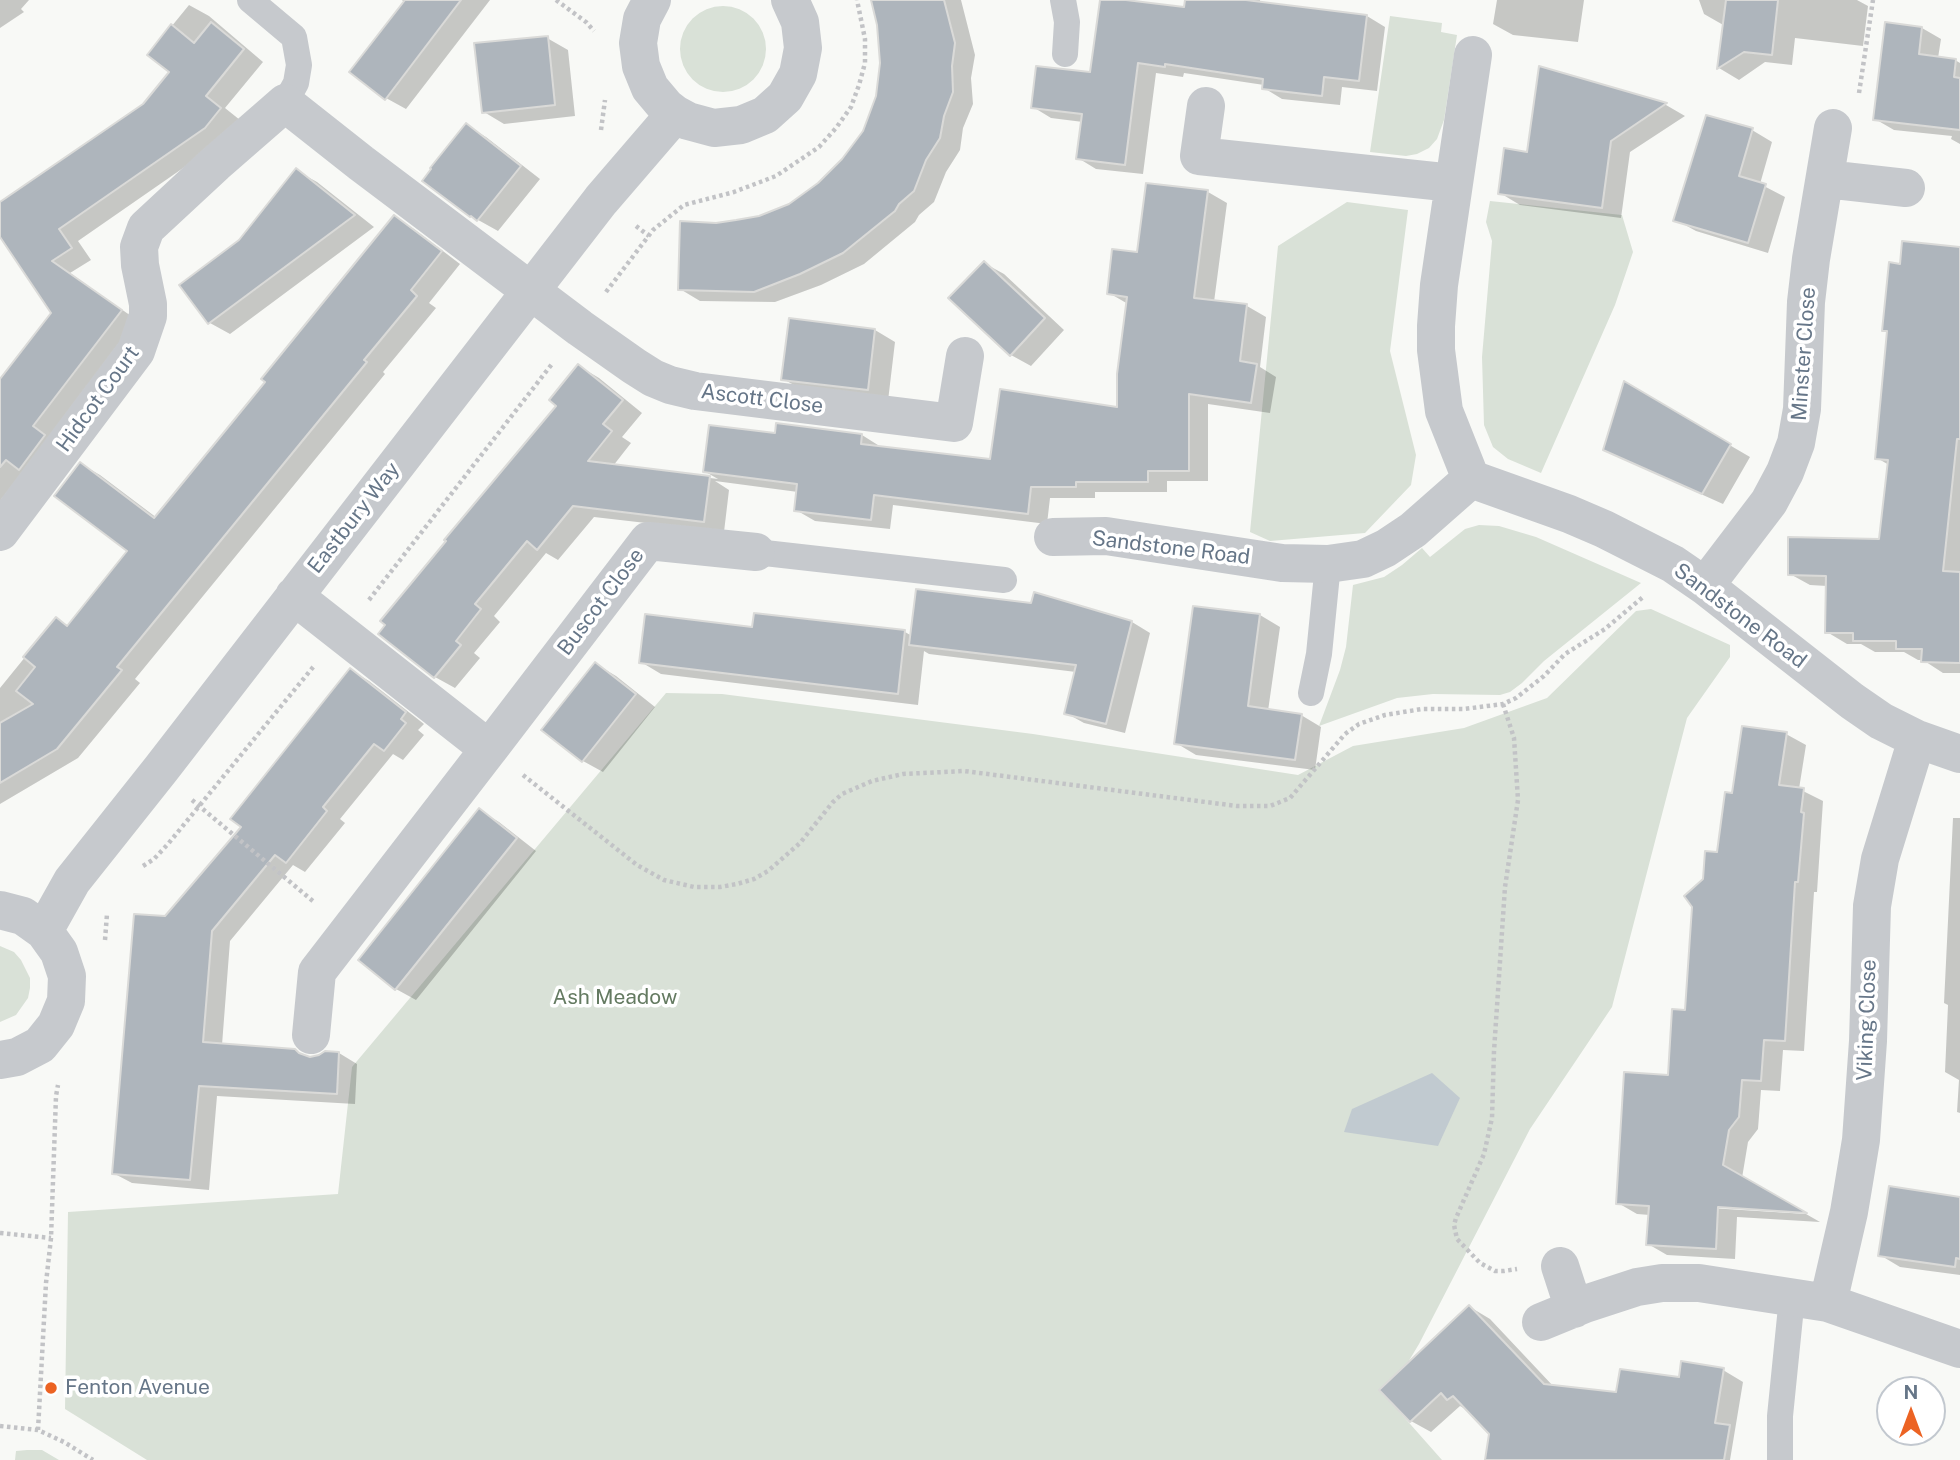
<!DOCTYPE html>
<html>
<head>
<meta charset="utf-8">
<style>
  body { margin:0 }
  #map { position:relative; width:1960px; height:1460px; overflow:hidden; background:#f8f9f6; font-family:"Public Sans",sans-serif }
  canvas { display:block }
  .north { position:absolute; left:1876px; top:1376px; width:70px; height:70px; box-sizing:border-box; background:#fff; border:2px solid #c2c8cf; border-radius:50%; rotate:0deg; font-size:19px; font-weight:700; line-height:28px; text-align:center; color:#667688 }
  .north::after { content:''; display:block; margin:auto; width:24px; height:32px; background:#ec6323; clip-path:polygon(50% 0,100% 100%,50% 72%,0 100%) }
</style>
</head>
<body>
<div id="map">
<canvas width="1960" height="1460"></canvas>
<div class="north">N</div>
</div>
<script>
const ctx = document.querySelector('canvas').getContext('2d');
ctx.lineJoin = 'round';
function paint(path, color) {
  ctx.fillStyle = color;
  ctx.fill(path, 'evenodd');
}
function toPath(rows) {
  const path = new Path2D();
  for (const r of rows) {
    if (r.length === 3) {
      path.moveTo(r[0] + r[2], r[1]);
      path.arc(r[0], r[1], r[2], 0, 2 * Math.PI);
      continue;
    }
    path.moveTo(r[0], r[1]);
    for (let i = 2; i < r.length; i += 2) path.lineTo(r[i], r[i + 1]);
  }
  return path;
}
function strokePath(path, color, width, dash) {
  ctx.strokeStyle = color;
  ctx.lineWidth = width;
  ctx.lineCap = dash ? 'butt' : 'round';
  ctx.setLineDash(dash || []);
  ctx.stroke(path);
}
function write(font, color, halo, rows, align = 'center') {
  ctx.font = font + ' "Public Sans",sans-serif';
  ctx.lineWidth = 7;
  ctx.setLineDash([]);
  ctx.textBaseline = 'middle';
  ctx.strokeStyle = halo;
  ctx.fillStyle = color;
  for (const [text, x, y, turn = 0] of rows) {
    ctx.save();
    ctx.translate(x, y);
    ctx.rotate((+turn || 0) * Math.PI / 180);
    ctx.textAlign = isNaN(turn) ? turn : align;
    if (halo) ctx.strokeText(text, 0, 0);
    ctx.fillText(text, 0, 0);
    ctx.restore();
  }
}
paint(toPath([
  [723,49,43],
  [1390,16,1442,23,1441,32,1457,35,1444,120,1437,139,1429,148,1417,154,1406,156,1370,152],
  [1490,201,1622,215,1633,252,1615,305,1541,473,1508,459,1493,447,1484,425,1482,357,1492,241,1486,222],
  [1347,202,1408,210,1390,351,1416,455,1411,485,1365,533,1270,541,1250,532,1278,246],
  [1479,525,1499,526,1536,537,1641,583,1544,661,1522,683,1510,692,1500,695,1433,694,1397,698,1319,726,1340,670,1346,647,1353,585,1384,577,1402,565,1422,548,1430,557,1465,529],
  [1651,609,1730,645,1730,657,1687,718,1612,1007,1530,1129,1419,1344,1407,1364,1380,1390,1442,1460,147,1460,65,1409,68,1212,338,1194,352,1067,666,693,722,694,1033,734,1298,775,1353,746,1464,728,1547,698,1636,611],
  [0,946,14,952,21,960,30,978,30,988,28,998,16,1015,0,1022],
  [27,1450,42,1450,59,1460,15,1460,16,1451]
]), '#d9e1d7');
paint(toPath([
  [1432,1073,1460,1098,1438,1146,1344,1132,1352,1109]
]), '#c1cad0');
paint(toPath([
  [0,0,29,0,21,9,24,12,0,28],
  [402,0,490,0,406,109,386,98,405,3],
  [873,0,961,0,975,55,971,78,973,104,963,128,960,150,946,172,934,202,919,215,915,222,864,264,821,285,775,302,700,301,680,289,716,225,759,217,790,205,820,184,844,160,865,132,878,97,882,63,879,25],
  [1102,0,1186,9,1187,0,1260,0,1260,3,1367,16,1385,27,1377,91,1342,87,1340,105,1282,99,1264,88,1264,85,1184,73,1183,77,1156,73,1143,174,1096,169,1078,158,1083,122,1051,118,1033,107,1092,74],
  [1495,0,1584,0,1578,42,1513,35,1493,24,1497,0],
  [1699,0,1857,0,1868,6,1863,46,1795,38,1792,65,1765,62,1739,80,1719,68,1725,26,1704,14],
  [189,5,209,16,263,62,225,108,240,120,225,139,78,241,91,260,70,273,141,323,0,501,0,414,53,314,0,234,0,204,144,106,171,72,149,54],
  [1922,28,1941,39,1938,58,1955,60,1960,63,1960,144,1951,139,1952,136,1894,130,1875,119],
  [547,38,568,50,575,116,504,124,484,112],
  [1540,69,1666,105,1685,116,1630,152,1621,218,1520,205,1500,193,1528,154],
  [466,125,486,137,540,179,498,231,471,216],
  [1752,130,1772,142,1760,184,1785,197,1768,253,1696,231,1676,220],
  [297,171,317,182,374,227,230,334,210,323],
  [1208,192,1227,203,1214,302,1247,306,1266,317,1260,367,1276,377,1270,413,1208,404,1208,481,1167,481,1167,492,1095,492,1095,498,1050,498,1047,524,893,505,890,529,815,521,796,510,798,492,715,481,729,490,724,532,594,517,558,560,546,553,494,616,500,622,474,653,480,658,455,688,435,677,559,405,579,366,599,378,642,413,622,437,631,443,613,466,718,479,704,471,777,435,778,425,862,435,881,447,991,461,1118,409,1128,304,1109,293,1139,254],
  [394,218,414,229,460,264,429,303,436,308,383,372,385,374,135,679,140,683,78,758,0,804,0,688,56,619,69,626,129,551,81,464,100,475,157,518,267,382],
  [1960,249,1960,673,1943,673,1923,660,1918,660,1904,652,1875,652,1861,644,1847,644,1827,632,1827,586,1810,585,1790,574,1881,541,1889,465,1877,458,1889,333,1884,330,1901,266],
  [984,263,1004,274,1064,330,1031,366,1011,355],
  [875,330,895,342,888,401,803,390,783,379],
  [1625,384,1750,457,1723,504,1625,460,1605,449],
  [755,615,905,632,912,636,1132,622,1150,633,1125,733,1084,723,1066,713,1076,672,929,654,924,651,918,705,661,674,641,662,753,629],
  [1260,615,1280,627,1268,711,1301,715,1321,727,1315,770,1196,755,1176,743],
  [596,664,616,676,655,707,603,772,583,761],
  [351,670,369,681,424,724,418,730,424,735,403,760,393,754,340,819,345,823,305,872,293,865,230,941,222,1045,307,1058,339,1053,357,1064,355,1104,217,1096,209,1190,132,1183,113,1173,166,918,243,827],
  [1786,734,1806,745,1799,789,1823,801,1817,892,1814,892,1804,1051,1783,1050,1780,1091,1761,1090,1758,1129,1748,1142,1742,1178,1710,1205,1710,1208,1806,1214,1820,1222,1737,1217,1735,1259,1667,1255,1648,1244,1650,1215,1637,1214,1618,1203,1670,1077,1687,1012,1705,880,1719,854,1733,795],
  [479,810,499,822,536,851,416,1000,396,989],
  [1953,818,1960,818,1960,1113,1957,1112,1959,1080,1945,1072,1948,1005,1944,1003],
  [1960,1199,1960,1275,1900,1267,1880,1255],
  [1470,1307,1490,1319,1554,1387,1618,1394,1723,1370,1743,1382,1730,1460,1488,1460,1491,1434,1469,1411,1460,1406,1431,1432,1411,1421]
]), '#0003');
const building = toPath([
  [405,0,461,0,385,100,349,72,405,0],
  [871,0,944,0,955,43,952,66,953,92,944,116,940,138,926,160,914,191,899,204,895,211,843,253,800,274,754,292,678,290,680,221,716,223,736,220,759,216,789,204,818,183,842,159,863,131,876,96,880,63,877,25,871,0],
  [1100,0,1126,0,1184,7,1185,0,1246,0,1367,15,1359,81,1324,77,1322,96,1262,89,1263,79,1165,64,1165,67,1138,63,1125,165,1076,159,1082,114,1031,108,1036,66,1090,72,1100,0],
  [1726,0,1778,0,1772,55,1744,52,1717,69,1726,0],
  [211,22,244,49,206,96,221,108,205,128,59,229,72,248,52,261,122,310,33,426,45,435,19,470,6,460,0,467,0,379,51,313,0,237,0,202,143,104,169,72,147,55,171,24,194,43,211,22],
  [1885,22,1922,27,1919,54,1956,59,1954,77,1960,78,1960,130,1873,120,1885,22],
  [548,36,555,105,482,113,474,43,548,36],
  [1539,66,1667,103,1611,141,1602,208,1498,194,1504,148,1527,152,1539,66],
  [1706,115,1753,128,1739,176,1766,184,1748,243,1673,221,1706,115],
  [466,123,521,166,477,221,471,216,470,217,422,181,431,169,430,168,466,123],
  [296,168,355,215,208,324,179,285,239,240,296,168],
  [1146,183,1208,190,1194,298,1247,304,1240,361,1257,364,1251,403,1189,394,1189,471,1148,471,1148,482,1076,482,1076,487,1031,487,1028,514,874,495,871,520,794,511,797,484,703,472,709,425,775,433,776,423,862,434,861,444,990,459,1000,389,1117,407,1117,374,1127,297,1107,294,1112,249,1137,252,1146,183],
  [394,215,442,251,411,290,417,296,364,360,367,362,117,667,122,670,57,749,0,783,0,723,33,704,16,691,35,667,23,657,56,617,67,626,127,551,54,496,80,462,154,518,265,382,261,379,394,215],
  [1902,241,1960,247,1960,439,1957,439,1943,571,1960,572,1960,663,1921,662,1922,649,1896,649,1896,641,1853,641,1853,633,1825,633,1826,576,1788,575,1788,537,1879,539,1888,460,1875,459,1887,331,1882,331,1889,262,1900,264,1902,241],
  [984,261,1045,318,1010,356,948,298,984,261],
  [789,318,875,329,868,390,781,380,789,318],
  [578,364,623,400,603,424,612,431,588,461,710,476,704,522,573,506,537,550,527,541,475,604,481,609,456,641,461,645,434,678,378,634,385,625,380,621,446,541,444,540,556,406,549,400,578,364],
  [1624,381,1731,444,1702,494,1603,450,1624,381],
  [916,589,1031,603,1034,592,1132,621,1106,724,1064,714,1076,665,909,645,916,589],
  [1193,606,1260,614,1248,706,1302,714,1295,760,1174,744,1193,606],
  [754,613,905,630,898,694,639,663,645,614,752,627,754,613],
  [595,662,636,694,582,762,541,730,595,662],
  [350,668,406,712,401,719,406,723,384,751,374,744,323,807,327,811,286,863,275,855,212,931,203,1042,295,1049,299,1053,310,1057,319,1055,325,1051,339,1052,337,1094,199,1086,190,1180,112,1174,134,914,165,916,241,827,230,819,350,668],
  [1742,726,1787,732,1779,785,1804,788,1801,812,1804,813,1798,882,1795,882,1785,1041,1764,1040,1761,1081,1742,1080,1739,1117,1729,1130,1723,1165,1807,1213,1718,1207,1716,1249,1646,1245,1649,1206,1616,1204,1624,1072,1668,1075,1672,1009,1685,1010,1692,907,1684,896,1703,879,1705,851,1717,852,1725,792,1732,793,1742,726],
  [479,808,517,838,395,990,358,960,479,808],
  [1889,1186,1960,1197,1960,1259,1956,1258,1955,1267,1878,1256,1889,1186],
  [1469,1305,1544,1384,1616,1392,1620,1369,1679,1377,1681,1361,1724,1368,1715,1423,1730,1425,1724,1460,1485,1460,1489,1434,1453,1396,1447,1400,1441,1393,1410,1422,1379,1390,1469,1305]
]);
paint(building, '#aeb5bc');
strokePath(building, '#dadad8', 2);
strokePath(toPath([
  [556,0,586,22,594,31],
  [1859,93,1873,0],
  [601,130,605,100],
  [636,226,649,236],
  [606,292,653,230,684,205,734,192,776,176,819,147,836,128,851,107,859,85,865,63,865,39,857,0],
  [369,600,552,364],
  [1503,704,1514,738,1518,800,1505,887,1494,1051,1492,1118,1484,1154,1456,1218,1454,1225,1457,1239,1480,1263,1495,1271,1504,1271,1517,1269],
  [523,775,637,865,664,880,694,887,720,887,737,884,754,879,768,871,800,843,833,802,842,794,872,781,903,774,964,771,1237,806,1270,806,1290,798,1345,734,1359,724,1385,715,1422,709,1464,709,1503,704,1516,698,1544,676,1565,654,1605,629,1643,597],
  [192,800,314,902],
  [143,866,154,859,168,844,314,666],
  [105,940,107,914],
  [0,1233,51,1238],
  [0,1426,38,1430,64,1442,93,1460],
  [38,1430,46,1283,51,1238,56,1096,58,1085]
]), '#c2c3c6', 4.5, [3.5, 3.5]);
strokePath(toPath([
  [250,0,294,37,299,65,296,83,285,103],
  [1063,0,1067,22,1065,54],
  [756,552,1004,580],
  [1311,693,1319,654,1328,564],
  [1780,1460,1780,1416,1792,1297]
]), '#c6c9cd', 26);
strokePath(toPath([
  [652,0,642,19,638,43,641,66,650,88,666,107,675,114,688,121,714,128,741,125,765,115,785,97,798,74,803,48,800,22,790,0],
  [1473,55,1439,285,1436,326,1436,350,1444,411,1471,479,1569,514,1604,529,1673,564,1705,586,1852,701,1881,721,1917,739,1960,754],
  [1206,106,1199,156,1453,183],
  [1826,179,1906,188],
  [0,532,136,351,148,316,148,304,140,265,139,247,146,228,215,164,285,103,361,163,580,328,634,366,653,378,670,385,695,391,954,423,965,356],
  [1053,537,1106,536,1282,563,1328,564,1363,559,1386,548,1413,530,1471,479],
  [1705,586,1769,502,1785,472,1796,443,1802,409,1806,302,1811,259,1833,128],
  [294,596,489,749,317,972,311,1035],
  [489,749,648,541,756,552],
  [0,910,23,916,44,931,59,952,67,976,66,1001,56,1025,40,1045,17,1057,0,1060],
  [44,931,72,881,161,769,601,200,675,114],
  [1560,1266,1574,1309],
  [1828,1303,1849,1212,1861,1140,1868,1041,1872,906,1880,859,1917,739],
  [1541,1322,1585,1304,1637,1287,1662,1283,1699,1283,1828,1303,1960,1349]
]), '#c6c9cd', 38);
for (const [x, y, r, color] of [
  [51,1388,7,"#ec6323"]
]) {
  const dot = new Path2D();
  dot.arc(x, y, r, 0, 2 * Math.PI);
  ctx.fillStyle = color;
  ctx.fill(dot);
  strokePath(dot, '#fff', 2.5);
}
write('21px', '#667688', '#fff', [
  ["Minster Close",1804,354,-86],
  ["Hidcot Court",98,399,-54],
  ["Ascott Close",762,399,7],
  ["Eastbury Way",354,518,-52],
  ["Sandstone Road",1171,548,7],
  ["Buscot Close",601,602,-53],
  ["Sandstone Road",1740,616,37],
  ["Viking Close",1867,1020,-88]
]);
write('21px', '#647a61', '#fff', [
  ["Ash Meadow",615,998]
]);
write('21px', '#667688', '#fff', [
  ["Fenton Avenue",65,1388]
], 'left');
</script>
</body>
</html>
